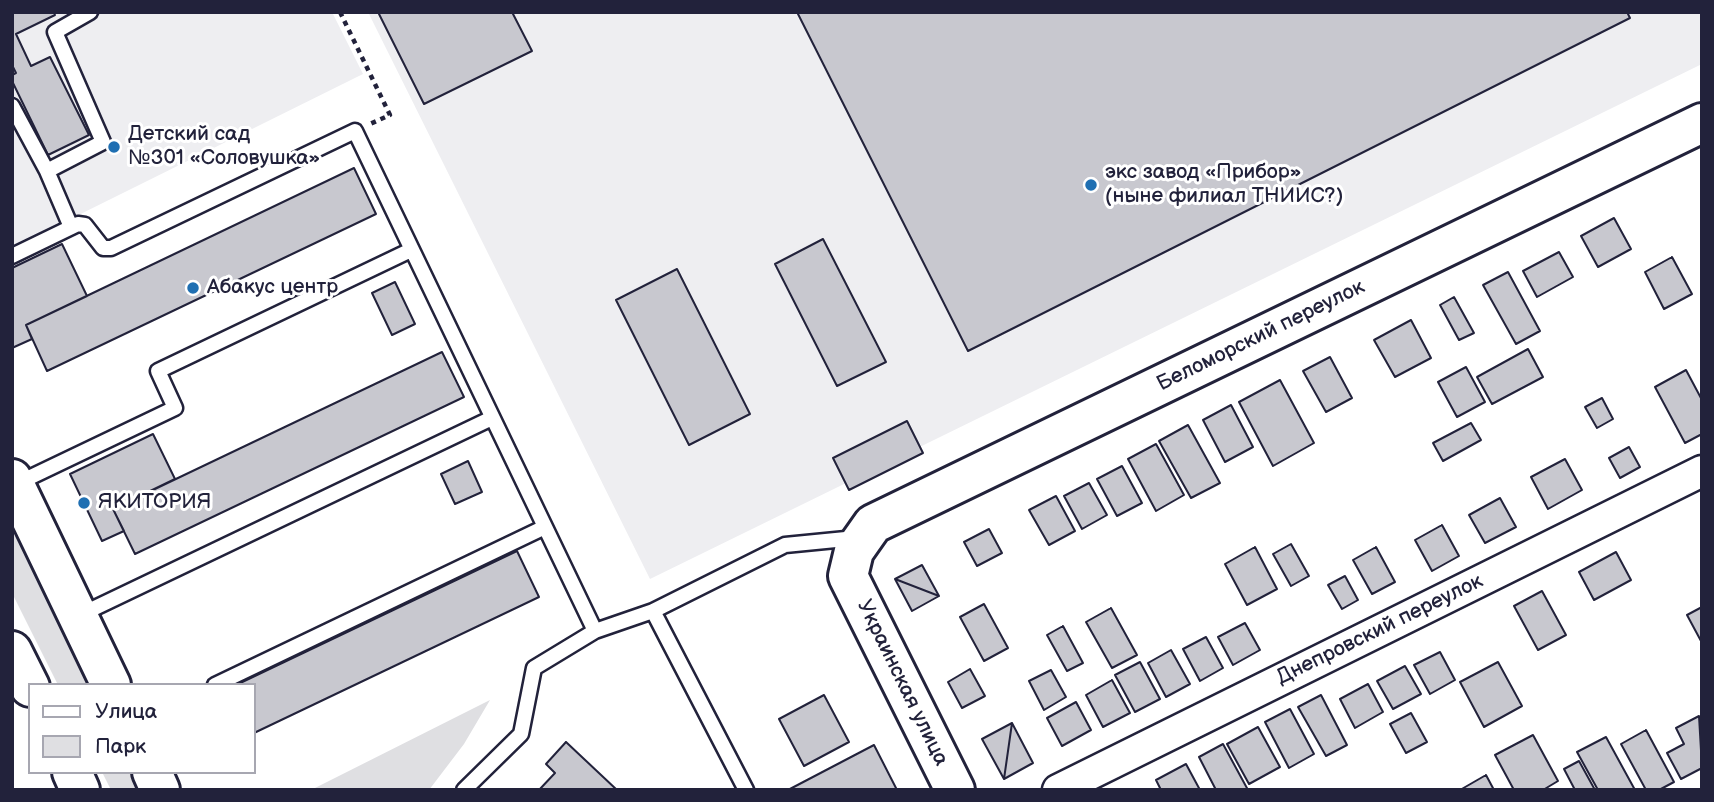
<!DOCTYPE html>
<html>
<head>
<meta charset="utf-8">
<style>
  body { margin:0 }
  #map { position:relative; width:1714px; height:802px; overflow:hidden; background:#fff; font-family:"Balsamiq Sans",sans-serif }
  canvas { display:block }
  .frame { position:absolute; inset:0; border:14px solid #22223b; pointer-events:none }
  .legend { position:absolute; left:28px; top:683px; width:228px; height:91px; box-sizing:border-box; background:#fff; border:2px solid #a7a7b1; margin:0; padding:9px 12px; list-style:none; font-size:21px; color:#22223b }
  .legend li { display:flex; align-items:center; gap:14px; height:35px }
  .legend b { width:35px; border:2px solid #a7a7b1 }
</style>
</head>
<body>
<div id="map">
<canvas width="1714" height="802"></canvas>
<div class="frame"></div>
<ul class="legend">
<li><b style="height:9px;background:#fff"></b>Улица</li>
<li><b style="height:19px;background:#dfdfe2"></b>Парк</li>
</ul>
</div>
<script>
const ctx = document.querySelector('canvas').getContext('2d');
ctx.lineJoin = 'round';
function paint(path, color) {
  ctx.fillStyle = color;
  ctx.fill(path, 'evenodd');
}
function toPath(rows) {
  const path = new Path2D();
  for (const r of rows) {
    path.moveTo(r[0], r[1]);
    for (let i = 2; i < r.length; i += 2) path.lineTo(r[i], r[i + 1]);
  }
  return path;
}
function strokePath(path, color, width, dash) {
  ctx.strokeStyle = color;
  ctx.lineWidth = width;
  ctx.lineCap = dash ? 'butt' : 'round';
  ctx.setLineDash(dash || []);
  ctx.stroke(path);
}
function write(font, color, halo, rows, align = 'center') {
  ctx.font = font + ' "Balsamiq Sans",sans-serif';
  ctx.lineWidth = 6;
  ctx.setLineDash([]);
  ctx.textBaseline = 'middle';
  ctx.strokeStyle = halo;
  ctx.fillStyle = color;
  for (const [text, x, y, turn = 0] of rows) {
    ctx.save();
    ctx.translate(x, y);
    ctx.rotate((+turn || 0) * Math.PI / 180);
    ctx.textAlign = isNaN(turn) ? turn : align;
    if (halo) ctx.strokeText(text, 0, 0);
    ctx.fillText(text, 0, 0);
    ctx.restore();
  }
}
paint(toPath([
  [12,12,332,12,363,74,12,248],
  [368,12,1702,12,1702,64,650,579]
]), '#eeeef1');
paint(toPath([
  [12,510,96,685,58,685,12,593],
  [490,700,464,744,429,790,311,790],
  [102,772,138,772,146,790,111,790]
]), '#dfdfe2');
const building = toPath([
  [12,12,53,12,55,15,16,34,31,66,50,57,89,135,48,155,12,81,12,75,16,73,12,65,12,12],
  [378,12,512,12,532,51,424,104,378,12],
  [797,12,1627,12,1630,18,968,351,797,12],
  [354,168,376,214,47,371,26,325,354,168],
  [1614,218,1631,249,1598,267,1581,236,1614,218],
  [823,239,886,362,837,386,775,264,823,239],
  [62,244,87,296,26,325,32,339,12,348,12,268,62,244],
  [1559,252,1573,277,1537,297,1523,271,1559,252],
  [1672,257,1692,294,1664,309,1645,272,1672,257],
  [677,269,750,414,689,445,616,300,677,269],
  [1508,272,1540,331,1516,344,1483,285,1508,272],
  [395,282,415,324,392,335,372,293,395,282],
  [1454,297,1474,333,1459,340,1440,305,1454,297],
  [1411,320,1431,358,1395,377,1374,340,1411,320],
  [1528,349,1543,377,1492,404,1477,377,1528,349],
  [442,352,464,397,135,554,113,509,442,352],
  [1330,357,1352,398,1326,412,1303,371,1330,357],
  [1466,367,1485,402,1457,417,1438,382,1466,367],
  [1686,370,1702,400,1702,434,1685,443,1655,387,1686,370],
  [1280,380,1314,443,1273,466,1239,402,1280,380],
  [1602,398,1613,419,1597,428,1585,407,1602,398],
  [1231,405,1253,447,1225,462,1203,420,1231,405],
  [907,421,923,453,849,490,833,458,907,421],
  [1471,423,1481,440,1443,461,1433,443,1471,423],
  [1188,425,1220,483,1191,498,1159,441,1188,425],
  [153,434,175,479,113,509,124,531,102,541,70,474,153,434],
  [1156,444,1184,495,1156,511,1128,459,1156,444],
  [1629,447,1640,467,1620,478,1609,458,1629,447],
  [1565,459,1582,490,1548,509,1531,477,1565,459],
  [468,461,482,492,455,504,441,474,468,461],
  [1122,466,1142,503,1117,516,1097,479,1122,466],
  [1089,483,1107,515,1082,529,1064,496,1089,483],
  [1056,496,1075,531,1049,545,1029,510,1056,496],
  [1500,498,1516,527,1485,543,1469,515,1500,498],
  [1442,525,1459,556,1432,571,1415,540,1442,525],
  [989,529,1002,553,977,566,964,542,989,529],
  [1291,544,1309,576,1291,586,1273,554,1291,544],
  [1255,547,1277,589,1247,605,1225,564,1255,547],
  [1376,547,1395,582,1372,594,1353,560,1376,547],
  [517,551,539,597,254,733,254,685,236,685,517,551],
  [1616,552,1631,580,1594,600,1579,572,1616,552],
  [922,565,939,596,895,579,922,565],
  [1345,576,1358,600,1342,609,1328,585,1345,576],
  [895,579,939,596,912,611,895,579],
  [1542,591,1566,635,1538,650,1514,606,1542,591],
  [984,604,1008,648,984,661,960,617,984,604],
  [1702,607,1702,641,1701,641,1687,615,1702,607],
  [1111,608,1137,655,1112,668,1086,622,1111,608],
  [1245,623,1260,650,1233,665,1218,637,1245,623],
  [1063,626,1083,663,1067,671,1047,635,1063,626],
  [1206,637,1223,668,1200,681,1183,649,1206,637],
  [1171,650,1190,684,1166,697,1148,663,1171,650],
  [1440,652,1455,680,1430,694,1414,665,1440,652],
  [1140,662,1160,699,1135,712,1115,675,1140,662],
  [1498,662,1522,706,1484,727,1460,682,1498,662],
  [1405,666,1421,694,1393,709,1377,681,1405,666],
  [970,669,985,696,962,708,948,682,970,669],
  [1051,670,1066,697,1044,710,1029,681,1051,670],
  [1112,680,1130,713,1103,727,1086,695,1112,680],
  [1368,684,1383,712,1355,728,1340,699,1368,684],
  [824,695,849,742,804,766,779,719,824,695],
  [1321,695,1347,745,1326,756,1298,707,1321,695],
  [1076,702,1091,730,1062,746,1047,718,1076,702],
  [1290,709,1314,754,1289,768,1265,722,1290,709],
  [1411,713,1427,742,1406,753,1390,724,1411,713],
  [1699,716,1702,768,1681,779,1667,753,1684,744,1676,728,1699,716],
  [1012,723,1004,779,982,739,1012,723],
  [1012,723,1033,763,1004,779,1012,723],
  [1258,727,1280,767,1249,784,1227,744,1258,727],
  [1646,730,1674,782,1659,790,1646,790,1621,744,1646,730],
  [1533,735,1558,781,1543,790,1514,790,1495,755,1533,735],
  [1606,737,1635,790,1598,790,1577,752,1606,737],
  [566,742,617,790,539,790,555,773,546,764,566,742],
  [1223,744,1248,790,1216,790,1199,757,1223,744],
  [874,745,897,790,788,790,874,745],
  [1579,761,1595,790,1575,790,1564,769,1579,761],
  [1186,764,1200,790,1161,790,1156,780,1186,764],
  [1486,775,1494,790,1460,790,1486,775]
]);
paint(building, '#c8c8cf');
strokePath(building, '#22223b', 2);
const lane = toPath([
  [12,106,47,171,71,227],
  [47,171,103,142,55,32,90,12],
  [12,256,78,224,85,225,103,248,111,248,355,131,595,631],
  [16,484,175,408,158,371,411,250],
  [653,611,746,790],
  [80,615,492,418],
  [215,685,545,527],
  [464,790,521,734,534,668,595,631,653,611,785,545,856,538]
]);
const street = toPath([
  [1058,790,1702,471]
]);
const secondary = toPath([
  [955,790,848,576,854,551,873,524,1702,123]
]);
const primary = toPath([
  [12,479,111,685],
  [12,651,30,687],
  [72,772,80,790],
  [152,772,160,790]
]);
strokePath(lane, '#22223b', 19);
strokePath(street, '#22223b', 35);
strokePath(secondary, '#22223b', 44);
strokePath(primary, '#22223b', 44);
strokePath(toPath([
  [340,12,390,115,370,124]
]), '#22223b', 4.5, [5, 5]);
strokePath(lane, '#fff', 14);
strokePath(street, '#fff', 30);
strokePath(secondary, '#fff', 38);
strokePath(primary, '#fff', 38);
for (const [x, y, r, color] of [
  [114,147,7,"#1f6fb2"],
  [1091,185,7,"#1f6fb2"],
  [193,288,7,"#1f6fb2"],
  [84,503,7,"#1f6fb2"]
]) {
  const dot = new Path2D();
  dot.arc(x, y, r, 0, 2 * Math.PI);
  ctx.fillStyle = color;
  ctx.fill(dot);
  strokePath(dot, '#fff', 2.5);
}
write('21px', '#22223b', '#fff', [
  ["Детский сад",128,135],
  ["№301 «Соловушка»",128,159],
  ["экс завод «Прибор»",1105,173],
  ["(ныне филиал ТНИИС?)",1105,197],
  ["Абакус центр",207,288],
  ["ЯКИТОРИЯ",98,503]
], 'left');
write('21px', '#22223b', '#fff', [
  ["Беломорский переулок",1261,336,-26],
  ["Днепровский переулок",1380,630,-26],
  ["Украинская улица",902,683,64]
]);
</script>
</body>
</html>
